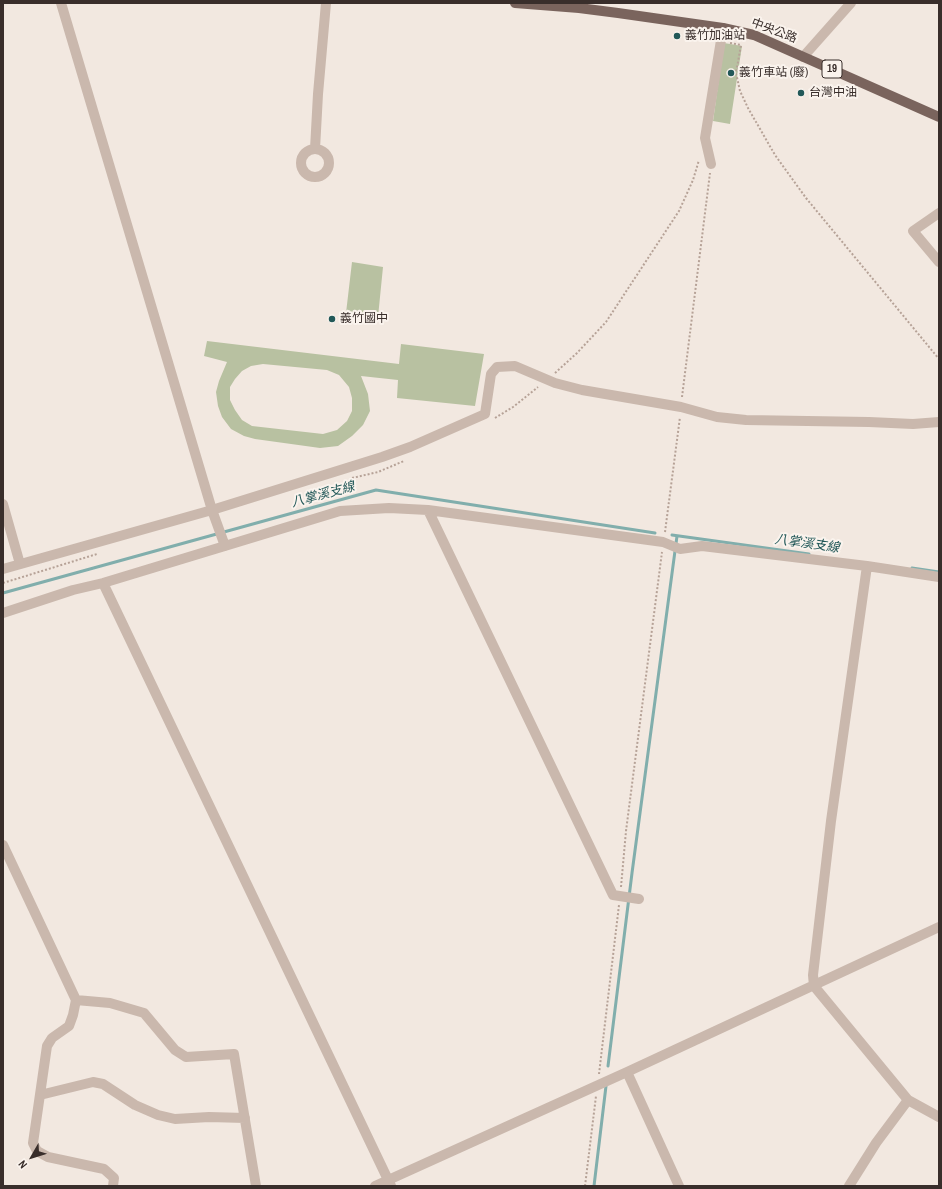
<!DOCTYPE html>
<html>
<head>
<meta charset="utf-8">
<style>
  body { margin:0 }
  #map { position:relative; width:942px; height:1189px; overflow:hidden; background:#f2e8e0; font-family:"Archivo Narrow",sans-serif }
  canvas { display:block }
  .frame { position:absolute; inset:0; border:4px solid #392e2b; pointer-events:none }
  .north { position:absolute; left:12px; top:1137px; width:40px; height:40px; -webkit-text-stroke:3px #faf3ed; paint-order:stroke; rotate:231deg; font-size:11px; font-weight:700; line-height:16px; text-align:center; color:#392e2b }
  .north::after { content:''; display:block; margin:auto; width:14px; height:18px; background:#392e2b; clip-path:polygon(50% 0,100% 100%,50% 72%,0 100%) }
</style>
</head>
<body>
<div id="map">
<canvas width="942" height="1189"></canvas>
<div class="frame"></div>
<div class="north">N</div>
</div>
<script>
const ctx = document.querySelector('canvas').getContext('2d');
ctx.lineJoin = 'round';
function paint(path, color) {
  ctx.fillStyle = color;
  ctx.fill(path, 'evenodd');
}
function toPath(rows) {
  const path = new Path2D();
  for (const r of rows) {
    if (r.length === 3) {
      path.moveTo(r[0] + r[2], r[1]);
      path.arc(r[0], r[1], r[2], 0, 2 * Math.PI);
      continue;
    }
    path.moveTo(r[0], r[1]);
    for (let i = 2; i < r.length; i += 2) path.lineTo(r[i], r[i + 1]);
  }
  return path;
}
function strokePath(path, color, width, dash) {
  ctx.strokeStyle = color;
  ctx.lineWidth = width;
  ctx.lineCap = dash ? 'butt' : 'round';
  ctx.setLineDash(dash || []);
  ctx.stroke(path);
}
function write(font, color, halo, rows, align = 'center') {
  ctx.font = font + ' "Archivo Narrow","Noto Sans TC",sans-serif';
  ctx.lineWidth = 4;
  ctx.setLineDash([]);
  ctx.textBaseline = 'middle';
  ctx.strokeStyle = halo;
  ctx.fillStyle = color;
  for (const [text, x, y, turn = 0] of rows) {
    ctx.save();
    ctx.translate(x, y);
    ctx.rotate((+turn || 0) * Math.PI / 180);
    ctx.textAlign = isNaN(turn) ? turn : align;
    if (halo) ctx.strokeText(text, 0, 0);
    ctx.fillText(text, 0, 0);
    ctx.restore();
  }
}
paint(toPath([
  [724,43,742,46,730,124,713,121],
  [352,262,383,267,378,317,346,313],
  [207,341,399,364,401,344,484,354,475,406,397,398,398,380,361,376,368,394,370,411,363,425,352,436,338,446,320,448,255,439,244,436,231,429,222,417,218,406,216,392,219,381,227,362,204,356],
  [263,364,327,370,339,375,349,387,352,398,352,411,347,421,337,430,323,434,252,426,242,420,235,410,230,400,230,387,235,379,242,371,251,366]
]), '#b8c1a1');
strokePath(toPath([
  [672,535,809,554],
  [912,568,939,572],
  [3,593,376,490,655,533],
  [608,1066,632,873,677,536],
  [594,1186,606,1086]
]), '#81aeac', 3);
strokePath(toPath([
  [730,43,741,45,736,73,740,91,748,108,775,155,806,198,939,359],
  [555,373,577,353,606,322,679,211,693,180,699,160],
  [682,397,710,173],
  [495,418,513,407,538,387],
  [352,478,378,472,404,461],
  [665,532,680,417],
  [3,583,97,554],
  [621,887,626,831,662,552],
  [599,1074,619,905],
  [585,1186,596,1096]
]), '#b6a297', 2, [2, 2]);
strokePath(toPath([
  [61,3,212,510,225,546],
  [803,57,851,3],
  [315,149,318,94,326,3],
  [315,163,14],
  [711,164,705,138,723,28],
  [939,213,913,231,939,262],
  [3,504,20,564],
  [428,510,613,895,639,899],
  [867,566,831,821,813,975,814,986,908,1100,939,1117],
  [3,569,212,510,382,457,410,447,485,414,491,374,497,367,515,366,555,383,582,390,681,407,717,417,746,420,869,422,913,424,939,422],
  [103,583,391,1186],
  [3,613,73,590,103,583,340,511,389,508,428,510,663,542,680,549,702,546,867,566,939,577],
  [3,845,76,1000,110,1003,144,1013,175,1050,186,1057,234,1054,256,1186],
  [76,1000,73,1015,69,1026,52,1038,47,1046,33,1143,37,1151,48,1157,104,1169,114,1178,113,1186],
  [627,1072,679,1186],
  [40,1095,93,1082,103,1084,135,1105,158,1115,175,1119,209,1117,245,1118],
  [375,1186,627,1072,939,927],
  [849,1186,876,1143,908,1100]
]), '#cab8ad', 10);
strokePath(toPath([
  [515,3,579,8,618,13,723,28,754,35,939,117]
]), '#7a645d', 10);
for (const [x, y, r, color] of [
  [677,36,4,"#225858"],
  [731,73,4,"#225858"],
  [801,93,4,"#225858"],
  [332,319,4,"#225858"]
]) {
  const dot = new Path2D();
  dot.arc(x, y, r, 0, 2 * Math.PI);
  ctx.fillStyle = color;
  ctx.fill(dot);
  strokePath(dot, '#faf3ed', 1.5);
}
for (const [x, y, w] of [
  [832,69,20]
]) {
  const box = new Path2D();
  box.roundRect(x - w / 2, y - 9, w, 18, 3);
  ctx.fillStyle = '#faf3ed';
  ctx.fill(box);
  strokePath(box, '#392e2b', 1);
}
write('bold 11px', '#392e2b', null, [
  ["19",832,69]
]);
write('12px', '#392e2b', '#faf3ed', [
  ["中央公路",774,31,21]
]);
write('12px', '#392e2b', '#faf3ed', [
  ["義竹加油站",685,36],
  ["義竹車站 (廢)",739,73],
  ["台灣中油",809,93],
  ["義竹國中",340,319]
], 'left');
write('italic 13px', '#225858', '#faf3ed', [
  ["八掌溪支線",323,495,-15],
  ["八掌溪支線",807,544,8]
]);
</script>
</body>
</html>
